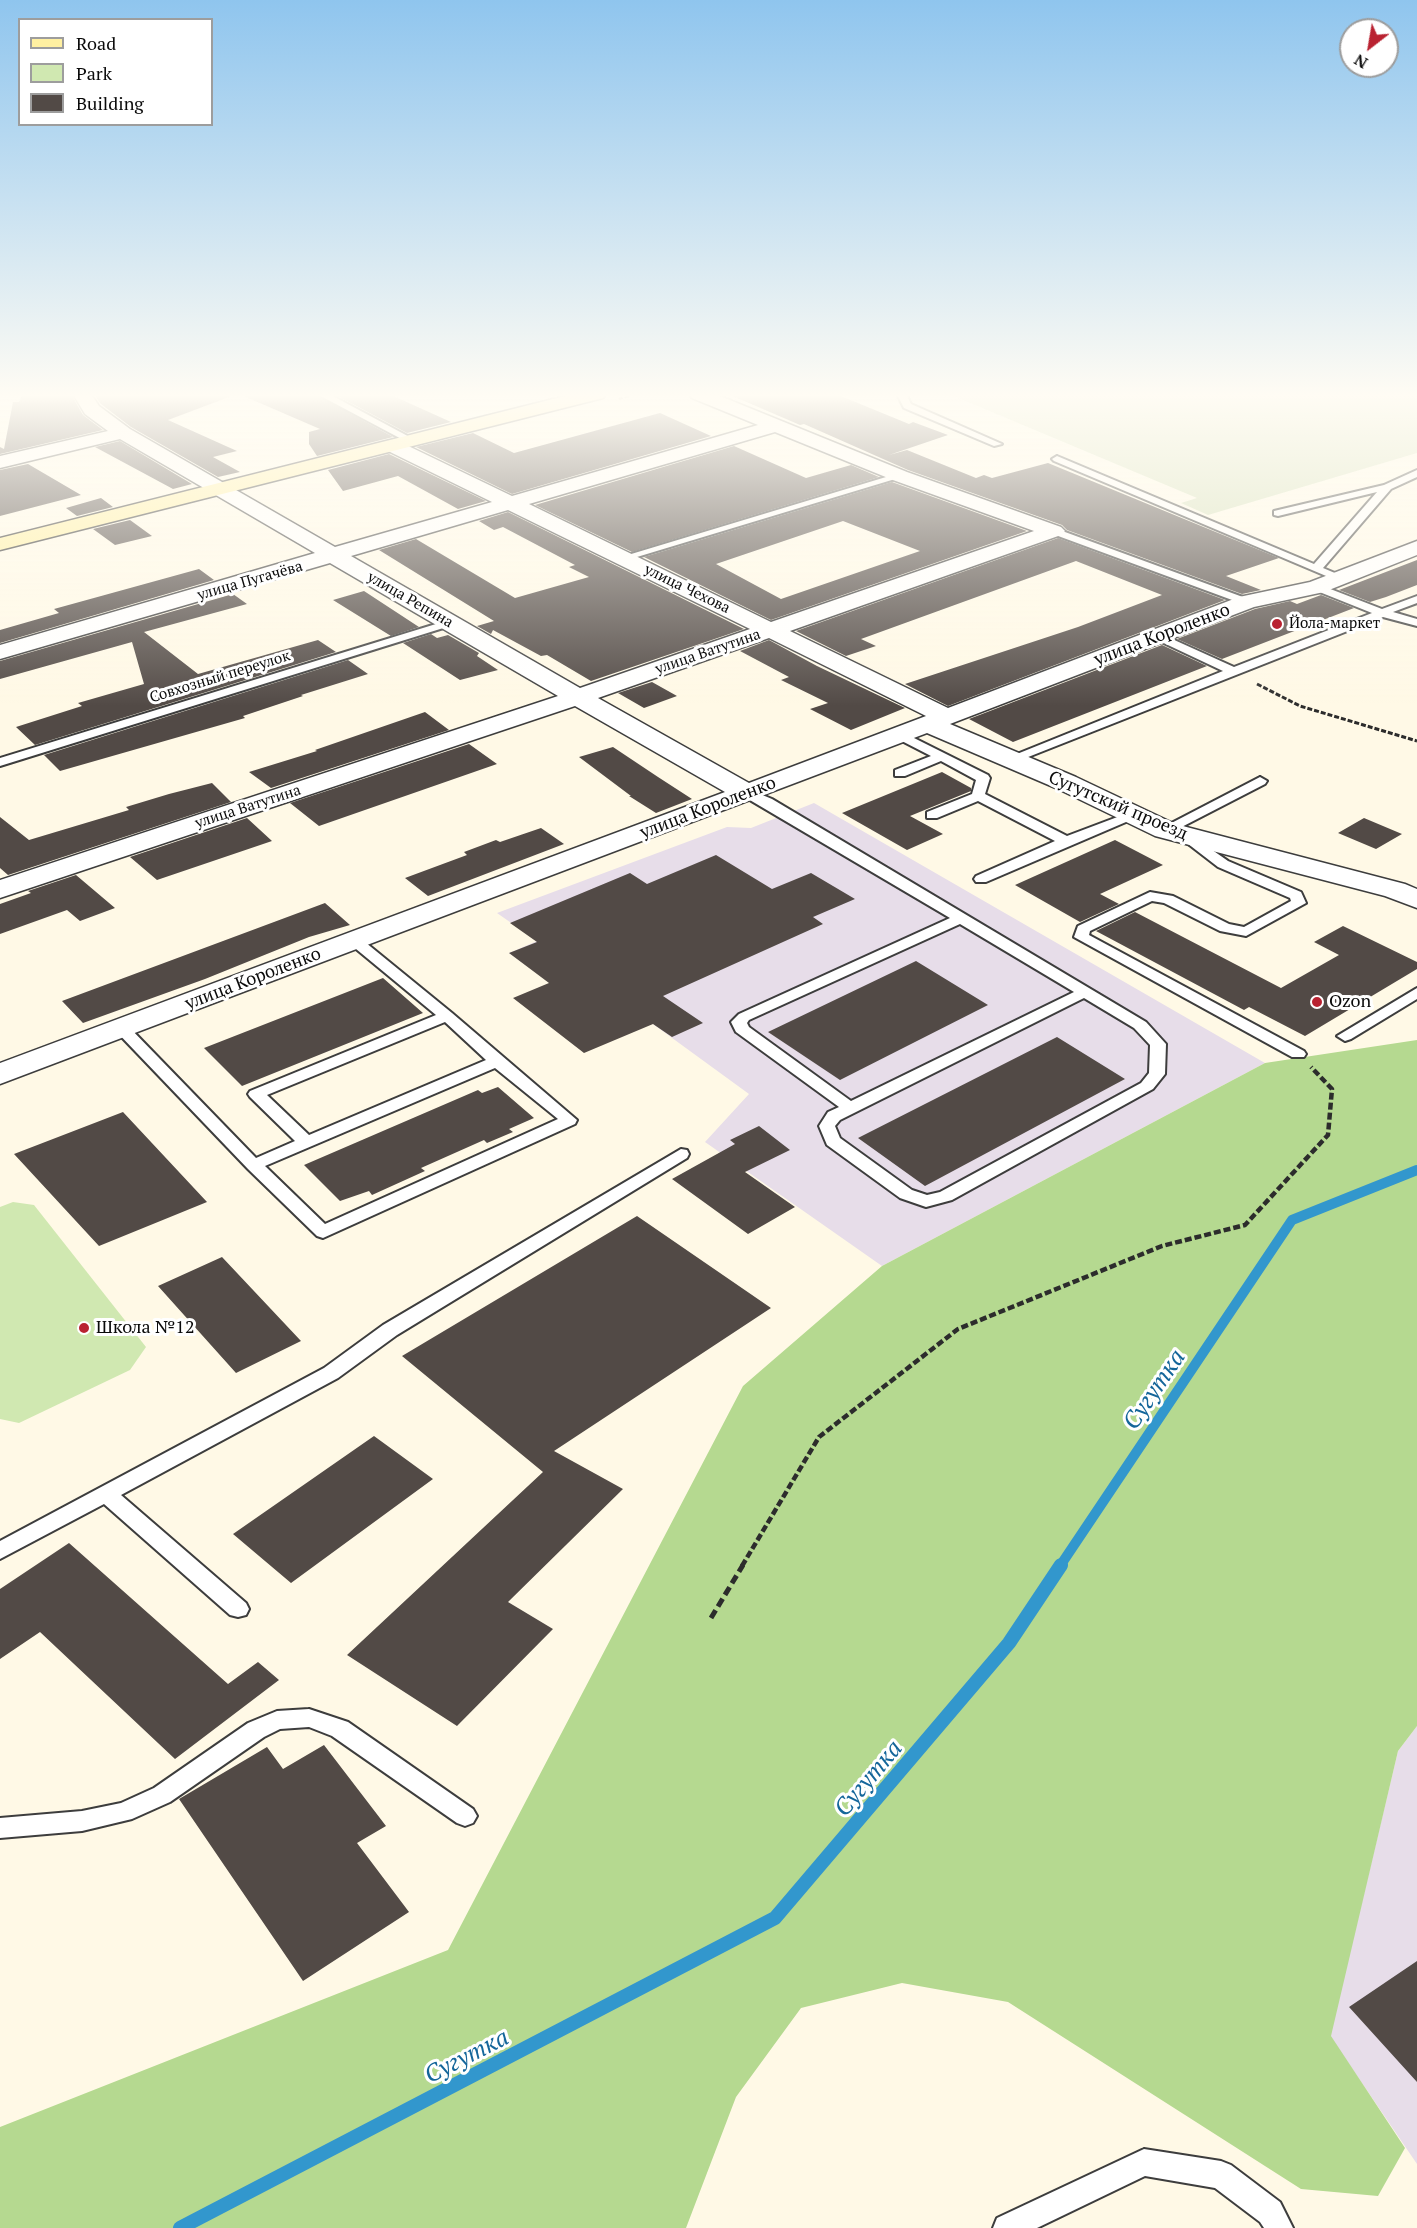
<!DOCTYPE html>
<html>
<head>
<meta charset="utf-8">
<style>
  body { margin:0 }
  #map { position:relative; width:1417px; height:2228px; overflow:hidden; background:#fff9e6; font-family:"PT Serif",serif }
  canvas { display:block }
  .legend { position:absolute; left:18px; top:18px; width:195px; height:108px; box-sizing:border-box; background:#fff; border:2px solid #9d9d9d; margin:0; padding:8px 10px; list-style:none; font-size:18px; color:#0a0a0a }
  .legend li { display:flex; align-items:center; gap:12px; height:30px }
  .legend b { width:30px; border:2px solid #9d9d9d }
  .north { position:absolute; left:1339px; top:18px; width:60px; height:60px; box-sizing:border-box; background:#fff; border:2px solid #9d9d9d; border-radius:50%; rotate:211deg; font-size:16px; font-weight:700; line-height:24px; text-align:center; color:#0a0a0a }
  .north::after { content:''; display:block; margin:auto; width:21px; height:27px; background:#b92231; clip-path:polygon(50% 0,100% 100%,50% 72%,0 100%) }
</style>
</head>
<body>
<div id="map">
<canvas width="1417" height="2228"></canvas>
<ul class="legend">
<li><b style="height:8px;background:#fff0a1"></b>Road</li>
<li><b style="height:16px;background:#d0e8b1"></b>Park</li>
<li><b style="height:16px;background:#524a46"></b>Building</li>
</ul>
<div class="north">N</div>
</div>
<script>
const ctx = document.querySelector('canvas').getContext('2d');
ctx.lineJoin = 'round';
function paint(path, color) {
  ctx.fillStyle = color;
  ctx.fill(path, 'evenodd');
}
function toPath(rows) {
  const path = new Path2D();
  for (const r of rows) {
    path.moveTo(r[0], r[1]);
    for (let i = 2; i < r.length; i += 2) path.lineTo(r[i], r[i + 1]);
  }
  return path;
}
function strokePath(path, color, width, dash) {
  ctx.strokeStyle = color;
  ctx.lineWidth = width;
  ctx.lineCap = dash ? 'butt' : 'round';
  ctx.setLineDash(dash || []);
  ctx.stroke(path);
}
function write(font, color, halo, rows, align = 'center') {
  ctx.font = font + ' "PT Serif",serif';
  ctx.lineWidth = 6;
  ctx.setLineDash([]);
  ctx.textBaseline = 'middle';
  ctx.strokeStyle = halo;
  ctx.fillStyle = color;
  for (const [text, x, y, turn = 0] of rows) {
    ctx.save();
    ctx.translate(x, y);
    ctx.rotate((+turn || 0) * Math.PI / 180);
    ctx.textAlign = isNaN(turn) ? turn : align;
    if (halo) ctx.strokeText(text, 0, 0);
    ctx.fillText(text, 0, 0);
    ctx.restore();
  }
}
paint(toPath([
  [814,803,1265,1063,882,1266,705,1142,749,1094,598,984,535,972,509,953,537,941,497,913,727,827,751,828],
  [1417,1726,1417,2164,1330,2036,1398,1751]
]), '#e7dde9');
paint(toPath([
  [13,1202,34,1205,146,1347,130,1370,19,1423,0,1419,0,1207]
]), '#d0e8b1');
paint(toPath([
  [1417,1040,1417,1726,1398,1751,1331,2036,1405,2148,1378,2196,1301,2189,1008,2002,902,1983,801,2008,736,2097,686,2228,0,2228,0,2127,448,1950,743,1386,882,1266,1265,1063]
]), '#b5d990');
paint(toPath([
  [949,394,1417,394,1417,453,1208,515,1181,503,1197,498]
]), '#d4dfba');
strokePath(toPath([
  [1060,1566,1292,1220,1417,1170]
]), '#3297cd', 10);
strokePath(toPath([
  [180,2228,775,1918,1009,1643,1061,1565]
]), '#3297cd', 14);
paint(toPath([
  [23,394,71,394,83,415,103,430,0,454,0,447,4,449,13,402,19,402],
  [94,394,229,394,229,397,168,420,237,451,213,457,240,472,218,477,131,427,101,404],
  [239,394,315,394,393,437,317,456,309,444,309,432,320,429],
  [334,394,389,394,451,422,407,433],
  [728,394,836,394,909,424,913,422,948,435,889,455,907,450,976,478,984,475,992,478,1048,463,1279,558,1226,576,1261,590,1242,594,1067,530,1062,525,908,470,804,424,800,425],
  [660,413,711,436,512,494,416,447,473,433,514,453],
  [120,441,192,484,173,489,95,447],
  [734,446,806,478,851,465,879,477,632,552,535,505],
  [389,454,486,501,458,509,398,476,343,491,328,470],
  [28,464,81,495,0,516,0,470],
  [892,482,1027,531,771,620,644,557],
  [843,521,920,551,781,599,716,564],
  [101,498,113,507,77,516,66,508],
  [508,512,744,629,591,681,547,655,541,656,493,630,491,634,477,626,494,621,379,550,416,539,515,598,589,577,569,567,575,565,503,527,494,530,479,521],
  [130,520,152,536,115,545,93,529],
  [1058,538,1225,600,948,706,905,684,1078,627,1162,595,1076,561,861,639,876,646,846,656,796,631],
  [1417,560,1417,585,1386,597,1370,602,1339,590],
  [199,569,214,580,0,643,0,630,59,613,54,609],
  [364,591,419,627,391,636,333,600],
  [233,594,247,604,144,632,198,674,318,640,336,652,35,745,16,727,82,706,78,703,144,684,132,642,0,679,0,661],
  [1321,595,1354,608,1222,659,1177,639,1255,609,1290,601,1297,604],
  [431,634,437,638,448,635,479,653,477,656,498,670,460,680,403,643],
  [769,640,817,666,905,708,851,730,810,709,828,703,781,680,789,677,740,651],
  [1162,645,1207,666,1013,742,969,719],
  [348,660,368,674,301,695,303,696,243,716,245,718,60,771,44,755],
  [652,682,677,696,644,708,618,693],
  [425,712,449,730,271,788,249,772,317,751,315,750],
  [469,744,497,764,319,826,290,803],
  [613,747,658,777,692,799,656,813,629,796,631,796,579,757],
  [942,772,971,788,971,791,910,816,943,834,907,850,842,813],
  [212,783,231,802,8,875,0,868,0,817,29,840,129,810,126,807,169,794],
  [247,818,272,841,157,880,130,857],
  [1364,818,1402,834,1376,849,1338,833],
  [541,828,564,844,428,896,405,878,467,855,464,852,496,840,500,842],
  [1115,840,1163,865,1100,894,1119,904,1080,922,1015,885],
  [716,855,772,889,811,873,855,899,813,917,823,924,663,996,703,1023,672,1037,653,1024,584,1053,513,998,549,983,509,953,537,942,510,923,630,873,647,884],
  [76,875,115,908,80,921,67,910,0,934,0,904,31,893,28,891],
  [325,903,350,925,309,937,205,979,83,1023,62,1001],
  [1135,912,1281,988,1339,955,1314,942,1343,926,1417,962,1417,969,1305,1036,1249,1007,1244,1010,1096,931],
  [916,961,988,1005,840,1080,768,1032],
  [383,978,423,1013,242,1086,204,1048],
  [1057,1037,1125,1079,925,1186,858,1138],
  [498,1087,534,1118,509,1129,513,1132,487,1143,484,1140,421,1168,425,1171,372,1195,369,1191,340,1201,304,1165,478,1090,482,1093],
  [123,1112,207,1202,99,1246,14,1154],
  [759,1126,790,1150,745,1172,795,1207,748,1234,672,1179,735,1144,730,1140],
  [637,1216,771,1308,554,1451,623,1489,508,1602,553,1629,457,1726,347,1655,543,1472,402,1356],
  [222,1257,301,1341,236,1373,158,1286],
  [374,1436,433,1479,291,1583,233,1534],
  [69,1543,228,1684,258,1662,279,1680,175,1759,40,1632,0,1659,0,1589],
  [324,1745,386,1826,357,1843,409,1912,303,1981,179,1799,267,1747,283,1769],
  [1417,1961,1417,2082,1349,2007]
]), '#524a46');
const service = toPath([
  [317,394,329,394,417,441,409,443,317,394],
  [897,394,906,394,911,404,1002,444,994,446,904,408,897,394],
  [1057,456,1314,564,1377,492,1278,516,1274,515,1274,511,1384,485,1417,470,1417,477,1391,489,1323,568,1342,576,1344,578,1338,581,1054,461,1052,459,1057,456],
  [896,474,905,476,627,560,618,558,896,474],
  [1054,528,1251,600,1253,602,1243,604,1050,533,1049,531,1054,528],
  [1312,585,1320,585,1382,609,1417,596,1417,603,1393,612,1417,619,1417,626,1383,617,1013,763,1008,764,1002,760,1223,671,1153,638,1153,634,1161,634,1234,667,1372,613,1312,589,1312,585],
  [449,620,455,623,453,625,0,766,0,758,449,620],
  [900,731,988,775,990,778,985,794,1067,836,1128,813,1138,813,1140,816,986,882,976,882,974,879,976,876,1055,841,978,801,937,818,927,818,927,812,972,794,976,780,941,761,905,776,895,776,895,770,931,756,896,738,894,735,900,731],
  [1260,777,1267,781,1265,784,1170,833,1165,834,1158,830,1260,777],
  [748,789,772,799,1146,1022,1166,1044,1165,1074,1153,1089,952,1200,926,1207,900,1198,827,1145,819,1126,828,1112,839,1107,736,1032,731,1022,739,1014,950,918,743,796,743,790,748,789],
  [960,924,1074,992,851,1101,749,1027,747,1023,749,1020,960,924],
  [1084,998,1134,1028,1150,1045,1149,1073,1141,1083,940,1192,927,1195,912,1190,840,1138,835,1126,840,1120,1084,998],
  [1188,833,1228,861,1301,892,1306,903,1246,936,1220,931,1164,903,1152,901,1090,931,1089,935,1304,1051,1306,1054,1304,1057,1292,1057,1074,937,1078,926,1150,892,1173,896,1229,924,1244,927,1291,901,1290,898,1218,867,1183,840,1183,834,1188,833],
  [355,937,360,938,452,1013,577,1120,575,1124,323,1238,317,1236,248,1169,113,1028,115,1025,127,1025,256,1158,295,1141,250,1097,248,1094,250,1091,436,1015,350,944,348,941,355,937],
  [445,1022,486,1060,309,1135,267,1095,445,1022],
  [495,1068,558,1119,325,1224,265,1166,495,1068],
  [1417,988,1417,999,1351,1039,1345,1041,1337,1036,1417,988],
  [681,1149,687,1150,689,1154,687,1158,397,1335,338,1378,121,1495,246,1603,249,1609,246,1615,238,1617,230,1615,104,1504,0,1559,0,1541,324,1368,383,1325,681,1149],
  [309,1709,348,1722,473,1809,477,1816,473,1823,465,1826,457,1823,332,1736,309,1727,280,1729,264,1737,170,1802,132,1819,82,1831,0,1838,0,1818,82,1811,121,1803,154,1788,248,1723,277,1711,309,1709],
  [1144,2149,1221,2161,1231,2165,1280,2202,1293,2228,1264,2228,1260,2222,1215,2188,1145,2176,1037,2228,993,2228,997,2218,1144,2149]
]);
const minor = toPath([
  [73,394,91,394,99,406,130,429,335,547,492,502,386,450,383,446,386,442,400,442,512,496,758,425,692,398,689,394,715,394,907,472,1061,527,1065,531,1061,535,790,631,948,708,1239,597,1310,582,1417,541,1417,555,1324,592,1254,607,950,724,1076,777,1175,824,1405,884,1417,889,1417,908,1385,896,1155,836,1058,789,927,733,0,1084,0,1063,725,792,575,706,0,898,0,880,558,696,330,563,0,659,0,645,315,553,120,439,0,468,0,456,108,431,85,414,73,394],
  [775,432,893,480,1034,531,771,622,529,504,775,432],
  [508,510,750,629,580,688,351,556,508,510],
  [769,638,926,716,749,783,598,698,769,638]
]);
const secondary = toPath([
  [573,394,606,394,603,398,0,550,0,538,573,394]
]);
strokePath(service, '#3d3d3d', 4);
strokePath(minor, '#3d3d3d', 3);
strokePath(secondary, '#2c2c2c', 3);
strokePath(toPath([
  [619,399,636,394]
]), '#2c2c2c', 2, [4, 2]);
strokePath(toPath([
  [1257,684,1300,706,1417,741]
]), '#2c2c2c', 3, [5, 2]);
strokePath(toPath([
  [742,1566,819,1437,958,1329,1162,1246,1245,1225,1328,1135,1332,1089,1311,1067]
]), '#2c2c2c', 4.5, [7, 3]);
strokePath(toPath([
  [711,1618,743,1565]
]), '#2c2c2c', 5, [9, 4.5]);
paint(service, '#fff');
paint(minor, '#fff');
paint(secondary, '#fff0a1');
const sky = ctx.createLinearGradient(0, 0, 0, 706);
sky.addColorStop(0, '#8fc5ee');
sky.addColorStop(0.56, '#fffcf4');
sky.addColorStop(1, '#fffcf400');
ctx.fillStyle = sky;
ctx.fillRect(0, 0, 1417, 706);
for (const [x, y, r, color] of [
  [1277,624,6,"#b92231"],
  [1317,1002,6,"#b92231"],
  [84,1328,6,"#b92231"]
]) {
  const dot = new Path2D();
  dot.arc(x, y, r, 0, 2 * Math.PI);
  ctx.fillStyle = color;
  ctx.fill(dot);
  strokePath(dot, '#fff', 2);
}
write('15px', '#0a0a0a', '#fff', [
  ["улица Пугачёва",250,581,-16],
  ["улица Чехова",687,589,26],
  ["улица Репина",410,600,30],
  ["улица Ватутина",708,652,-19],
  ["Совхозный переулок",220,677,-17],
  ["улица Ватутина",248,807,-18]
]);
write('15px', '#0a0a0a', '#fff', [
  ["Йола-маркет",1289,624]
], 'left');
write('18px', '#0a0a0a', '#fff', [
  ["улица Короленко",1162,635,-21],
  ["Сугутский проезд",1118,806,23],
  ["улица Короленко",708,808,-21],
  ["улица Короленко",253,979,-21]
]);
write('18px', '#0a0a0a', '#fff', [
  ["Ozon",1329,1002],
  ["Школа №12",96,1328]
], 'left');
write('italic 24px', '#14669a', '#fff', [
  ["Сугутка",1155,1390,-56],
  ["Сугутка",869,1779,-50],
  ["Сугутка",467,2057,-27]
]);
</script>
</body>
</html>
